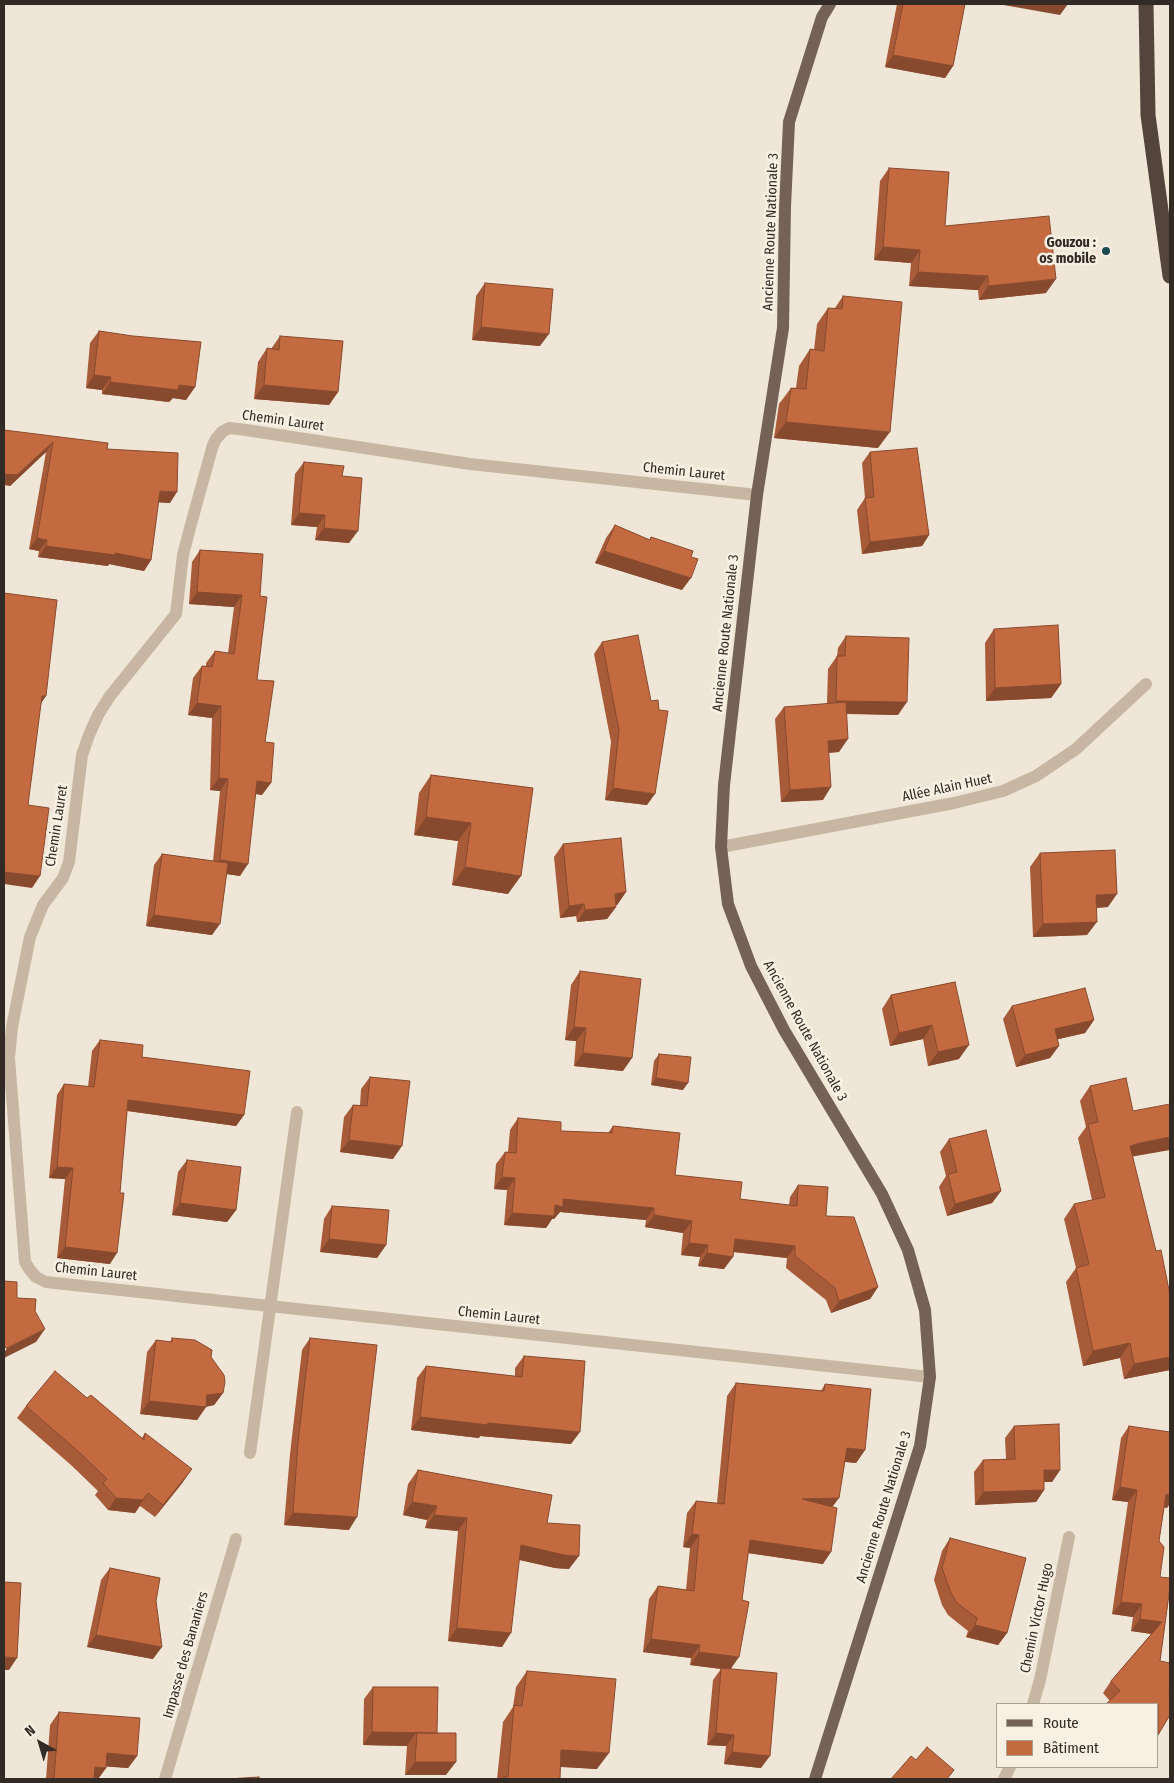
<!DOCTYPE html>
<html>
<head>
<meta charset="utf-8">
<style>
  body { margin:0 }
  #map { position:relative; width:1174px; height:1783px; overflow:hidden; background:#f0e6d7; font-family:"Fira Sans Condensed",sans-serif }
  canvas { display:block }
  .frame { position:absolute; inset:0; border:5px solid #322a25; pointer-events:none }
  .legend { position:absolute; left:996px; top:1703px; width:162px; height:65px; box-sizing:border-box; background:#f8f0e2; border:1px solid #a9a196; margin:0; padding:6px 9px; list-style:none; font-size:15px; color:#322a25 }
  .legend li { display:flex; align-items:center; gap:10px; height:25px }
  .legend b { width:25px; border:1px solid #a9a196 }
  .north { position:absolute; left:15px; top:1718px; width:50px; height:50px; -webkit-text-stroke:4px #f8f0e2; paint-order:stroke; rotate:321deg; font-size:14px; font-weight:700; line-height:20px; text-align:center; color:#322a25 }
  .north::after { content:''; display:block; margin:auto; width:18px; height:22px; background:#322a25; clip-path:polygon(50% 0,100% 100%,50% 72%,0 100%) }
</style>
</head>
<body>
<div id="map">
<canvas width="1174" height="1783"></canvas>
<div class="frame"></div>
<ul class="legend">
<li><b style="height:6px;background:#746256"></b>Route</li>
<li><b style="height:14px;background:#c36a41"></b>Bâtiment</li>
</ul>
<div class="north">N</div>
</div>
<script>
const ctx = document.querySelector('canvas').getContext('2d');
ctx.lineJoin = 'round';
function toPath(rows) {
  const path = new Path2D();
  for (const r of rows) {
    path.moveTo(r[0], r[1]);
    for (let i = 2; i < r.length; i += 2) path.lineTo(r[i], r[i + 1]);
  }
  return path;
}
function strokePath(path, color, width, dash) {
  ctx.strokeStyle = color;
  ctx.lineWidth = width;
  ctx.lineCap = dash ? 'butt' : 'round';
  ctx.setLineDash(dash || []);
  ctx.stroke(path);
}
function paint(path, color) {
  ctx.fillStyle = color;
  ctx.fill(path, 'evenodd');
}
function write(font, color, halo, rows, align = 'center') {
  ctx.font = font + ' "Fira Sans Condensed",sans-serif';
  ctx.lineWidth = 5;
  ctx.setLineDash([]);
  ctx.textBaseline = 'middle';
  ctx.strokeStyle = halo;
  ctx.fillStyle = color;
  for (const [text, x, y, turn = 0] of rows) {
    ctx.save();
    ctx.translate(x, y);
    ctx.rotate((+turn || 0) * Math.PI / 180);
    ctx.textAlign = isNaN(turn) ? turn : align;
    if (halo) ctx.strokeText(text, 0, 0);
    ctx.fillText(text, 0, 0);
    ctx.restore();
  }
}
strokePath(toPath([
  [757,495,470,464,239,429,229,428,222,432,216,439,213,445,191,524,183,555,176,614,110,696,98,715,89,735,82,755,69,862,63,878,43,905,30,937,12,1027,9,1058,25,1262,30,1270,36,1277,46,1282,930,1377],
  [721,847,954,803,1003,791,1036,776,1076,749,1146,684],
  [250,1453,297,1112],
  [1033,1704,1040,1680,1069,1537],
  [165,1779,236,1539],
  [1004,1779,1010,1767]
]), '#c7b6a3', 12);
strokePath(toPath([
  [815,1779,920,1446,930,1377,925,1310,908,1250,882,1194,784,1030,751,966,728,904,721,847,724,785,757,495,783,328,785,207,789,122,822,17,830,4]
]), '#746256', 12);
strokePath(toPath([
  [1146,4,1148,115,1170,276]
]), '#53453c', 15);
paint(toPath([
  [897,4,965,4,953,66,945,78,885,67],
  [889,168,945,226,1046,293,979,300,978,290,909,286,911,263,874,260,880,181],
  [485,283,540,346,472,340,476,296],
  [843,296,878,448,774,438,779,404,791,388,796,388,799,366,810,349,814,350,817,324,828,308,835,308],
  [99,331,195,387,186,400,173,398,169,402,102,394,102,390,86,388,90,343],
  [280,336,338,392,329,405,254,399,258,362,267,348,271,349],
  [4,430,107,449,170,503,158,502,151,560,144,571,109,564,108,566,38,557,39,551,29,549,46,452,10,486],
  [870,452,929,535,922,546,862,554,857,510,865,498,862,463],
  [304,462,342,476,349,543,315,540,317,527,291,525,295,474],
  [615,525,649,540,651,537,682,590,595,563,606,538],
  [200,550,260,596,257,680,265,742,262,795,256,794,240,876,227,874,212,935,146,926,154,865,162,854,213,861,220,791,210,790,212,718,188,715,193,678,202,666,206,666,206,663,215,651,228,653,234,607,189,604,192,562],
  [994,629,1061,684,1051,698,986,701,985,643],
  [846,636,898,715,846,714,839,752,829,753,823,800,781,802,775,719,784,707,827,704,828,669,837,656,838,648],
  [602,642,647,805,605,800,611,742,594,654],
  [431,775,533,788,508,894,452,885,458,841,414,835,419,793],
  [563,844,626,892,617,905,615,905,616,907,607,919,577,922,576,916,560,918,554,857],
  [1040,853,1108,907,1097,908,1087,935,1033,937,1030,867],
  [580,971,623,1071,574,1066,576,1041,565,1040,571,985],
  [955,982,959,1059,928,1066,923,1039,890,1046,882,1009,891,995],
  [1012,1006,1094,1020,1085,1033,1058,1039,1050,1058,1016,1067,1003,1019],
  [100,1040,142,1057,244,1115,236,1126,127,1111,110,1264,57,1258,65,1179,49,1178,57,1095,64,1084,88,1087,92,1051],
  [659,1054,683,1090,651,1085,654,1061],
  [370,1077,393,1159,340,1152,344,1117,353,1105,360,1106,361,1089],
  [1090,1086,1133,1157,1170,1370,1124,1379,1120,1358,1083,1366,1066,1282,1076,1268,1064,1219,1074,1204,1092,1200,1078,1138,1086,1127,1080,1101],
  [518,1118,561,1131,608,1133,613,1126,675,1175,740,1199,789,1205,790,1197,798,1185,826,1216,878,1287,870,1299,831,1313,826,1300,786,1268,787,1258,733,1252,724,1269,698,1266,700,1257,681,1255,683,1233,645,1227,646,1220,560,1212,554,1219,552,1219,546,1228,504,1225,507,1190,494,1189,496,1164,505,1152,508,1152,510,1130],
  [949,1139,1001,1191,992,1203,947,1216,939,1187,946,1176,940,1152],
  [187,1160,236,1210,227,1222,172,1215,178,1172],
  [332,1206,386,1245,377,1258,320,1252,324,1219],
  [172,1338,211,1357,223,1393,214,1405,206,1407,197,1420,140,1414,147,1352,156,1340,170,1342],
  [310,1338,349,1530,284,1525,290,1454,302,1350],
  [524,1356,571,1444,480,1436,479,1438,411,1430,417,1378,426,1366,515,1376,515,1368],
  [736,1383,821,1391,825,1384,865,1450,856,1463,845,1462,832,1507,823,1564,748,1553,731,1669,761,1768,724,1764,726,1746,707,1745,713,1680,721,1669,690,1665,691,1658,643,1652,649,1599,658,1586,686,1590,690,1548,683,1547,687,1513,696,1501,717,1503,727,1396],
  [87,1398,142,1438,145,1433,183,1482,155,1517,140,1506,135,1513,108,1510,95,1495,98,1491,71,1465,17,1418,26,1406],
  [1014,1426,1060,1470,1052,1482,1044,1482,1044,1490,1036,1502,975,1505,974,1472,983,1460,1006,1459,1005,1438],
  [1129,1426,1167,1508,1164,1507,1159,1541,1160,1661,1110,1701,1103,1693,1111,1681,1151,1634,1131,1631,1133,1617,1112,1614,1128,1502,1112,1500,1121,1438],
  [418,1470,547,1523,569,1569,555,1568,519,1560,502,1647,448,1641,458,1531,425,1528,427,1520,403,1515,408,1484],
  [950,1538,1007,1633,998,1645,966,1637,968,1631,948,1615,942,1605,934,1580,942,1551],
  [110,1568,156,1601,153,1659,87,1647,101,1580],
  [527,1671,597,1769,560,1767,560,1779,497,1779,503,1722,513,1707,516,1687],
  [373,1687,437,1733,446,1775,405,1775,407,1746,363,1745,364,1699],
  [59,1712,137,1756,128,1768,106,1766,106,1768,98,1779,46,1779,50,1725]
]), '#a85b38');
paint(toPath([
  [998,4,1068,4,1060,15],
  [893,55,953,66,945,78,885,67],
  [883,247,920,250,911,263,874,260],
  [918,272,988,276,978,290,909,286],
  [1056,279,1046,293,979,300,988,286],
  [481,327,549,334,540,346,472,340],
  [94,375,111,377,102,390,86,388],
  [110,382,179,385,195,387,186,400,173,398,169,402,102,394],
  [264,385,338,392,329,405,254,399],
  [786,422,890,432,878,448,774,438],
  [53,442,46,452,10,486,4,485,4,474],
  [160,491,177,492,170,503,152,502],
  [299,513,325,515,317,527,291,525],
  [324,528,358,531,349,543,315,540],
  [929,535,922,546,862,554,870,542],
  [37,538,47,540,39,551,29,549],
  [46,546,115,553,151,560,144,571,109,564,108,566,38,557],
  [604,551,691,578,682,590,595,563],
  [197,592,242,595,234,607,189,604],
  [1061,684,1051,698,986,701,995,688],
  [42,696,46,696,38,708],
  [836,701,907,702,898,715,827,713],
  [197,703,221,706,212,718,188,715],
  [848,739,839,752,819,753,828,741],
  [219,778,228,779,220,791,210,790],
  [257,781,271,783,262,795,249,793],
  [831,787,823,800,781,802,790,790],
  [613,788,655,794,647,805,605,800],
  [426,817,471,823,458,841,414,835],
  [220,860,248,864,240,876,212,872],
  [465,867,521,876,508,894,452,885],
  [4,872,40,876,32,888,4,884],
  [626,892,617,905,606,906,615,894],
  [1117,894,1108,907,1087,908,1096,895],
  [584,904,576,916,560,918,569,906],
  [616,907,607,919,577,922,585,910],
  [154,915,220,924,212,935,146,926],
  [1097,922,1087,935,1033,937,1043,924],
  [1094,1020,1085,1033,1046,1042,1055,1029],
  [932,1025,923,1039,890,1046,899,1033],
  [574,1027,586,1028,576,1041,565,1040],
  [969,1045,959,1059,928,1066,938,1052],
  [1059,1046,1050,1058,1016,1067,1025,1055],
  [583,1053,632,1058,623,1071,574,1066],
  [656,1078,688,1083,683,1090,651,1085],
  [128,1100,244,1115,236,1126,121,1110],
  [1170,1137,1170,1150,1130,1157,1130,1146,1140,1143],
  [349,1140,402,1146,393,1159,340,1152],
  [57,1167,73,1168,65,1179,49,1178],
  [502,1177,515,1178,507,1190,494,1189],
  [1001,1191,992,1203,947,1216,955,1204],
  [563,1199,654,1208,646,1220,560,1212,554,1219,552,1219,546,1228,504,1225,512,1213,555,1205],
  [180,1203,236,1210,227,1222,172,1215],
  [654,1215,692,1221,683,1233,645,1227],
  [329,1239,386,1245,377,1258,320,1252],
  [735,1239,795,1246,787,1258,726,1251],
  [689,1243,708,1245,700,1257,681,1255],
  [65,1247,117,1253,110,1264,57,1258],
  [707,1253,733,1257,724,1269,698,1266],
  [878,1287,870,1299,831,1313,839,1301],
  [45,1329,36,1342,4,1358,4,1353,7,1348],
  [1130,1343,1120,1358,1083,1366,1093,1351],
  [1170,1357,1170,1370,1124,1379,1134,1364],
  [223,1393,214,1405,203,1407,206,1407,197,1420,140,1414,149,1401,207,1395],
  [420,1417,488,1423,580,1432,571,1444,480,1436,479,1438,411,1430],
  [847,1448,865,1450,856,1463,838,1461],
  [192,1469,183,1482,155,1517,163,1505],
  [1044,1470,1060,1470,1052,1482,1035,1482],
  [1120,1487,1137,1490,1128,1502,1112,1500],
  [1044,1490,1036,1502,975,1505,983,1492],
  [148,1493,135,1513,108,1510,116,1498],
  [1166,1494,1170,1495,1170,1504,1167,1508,1157,1506],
  [839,1498,830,1510,802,1499],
  [412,1502,437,1506,427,1520,403,1515],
  [293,1513,357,1517,349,1530,284,1525],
  [434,1515,467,1518,458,1531,425,1528],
  [692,1534,699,1535,690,1548,683,1547],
  [750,1540,831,1552,823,1564,741,1552],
  [521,1545,579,1556,569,1569,555,1568,512,1558],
  [1121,1602,1142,1604,1133,1617,1112,1614],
  [1140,1619,1162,1622,1153,1634,1131,1631],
  [975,1625,1007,1633,998,1645,966,1637],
  [457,1628,511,1633,502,1647,448,1641],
  [96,1635,162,1647,153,1659,87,1647],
  [651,1639,700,1645,691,1658,643,1652],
  [699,1652,739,1657,730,1670,690,1665],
  [4,1657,17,1658,9,1670,4,1670],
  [372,1732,416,1733,407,1746,363,1745],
  [716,1733,734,1735,726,1746,707,1745],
  [561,1750,609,1753,597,1769,550,1766],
  [732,1752,770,1756,761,1768,724,1764],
  [107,1753,137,1756,128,1768,98,1766],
  [415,1762,456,1762,446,1775,405,1775],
  [95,1767,106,1768,98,1779,87,1779]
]), '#884a2e');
const building = toPath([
  [903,4,965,4,953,66,893,55,903,4],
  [889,168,949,172,945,226,1049,216,1056,279,988,286,988,276,918,272,920,250,883,247,889,168],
  [485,283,553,289,549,334,481,327,485,283],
  [843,296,902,302,890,432,786,422,791,388,806,389,810,349,824,351,828,308,842,309,843,296],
  [99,331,133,336,201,342,195,387,179,385,178,390,110,382,111,377,94,375,99,331],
  [280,336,343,341,338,392,264,385,267,348,279,350,280,336],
  [4,430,108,443,107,449,178,453,177,492,160,491,151,560,115,553,115,555,46,546,47,540,37,538,53,442,17,475,4,474,4,430],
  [917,448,929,535,870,542,865,498,874,497,870,452,917,448],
  [304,462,344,466,342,476,362,478,358,531,324,528,325,515,299,513,304,462],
  [615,525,650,540,651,537,693,551,691,557,698,559,691,578,604,551,615,525],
  [200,550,263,554,260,596,267,597,257,680,274,681,265,742,274,743,271,783,257,781,248,864,220,860,228,779,219,778,221,706,197,703,202,666,212,667,215,651,234,654,242,595,197,592,200,550],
  [4,593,57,600,46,696,42,696,28,805,49,808,40,876,4,872,4,593],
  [1058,625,1061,684,995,688,994,629,1058,625],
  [638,635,651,701,658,700,659,710,668,711,655,794,613,788,619,730,602,642,638,635],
  [846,636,909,638,907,702,836,701,837,656,845,656,846,636],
  [846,702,848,739,828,741,831,787,790,790,784,707,846,702],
  [431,775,533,788,521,876,465,867,471,823,426,817,431,775],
  [621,838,626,892,615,894,616,907,585,910,584,904,569,906,563,844,621,838],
  [1115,850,1117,894,1096,895,1097,922,1043,924,1040,853,1115,850],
  [162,854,228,863,220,924,154,915,162,854],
  [580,971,641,979,632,1058,583,1053,586,1028,574,1027,580,971],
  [955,982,969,1045,938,1052,932,1025,899,1033,891,995,955,982],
  [1085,988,1094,1020,1055,1029,1059,1046,1025,1055,1012,1006,1085,988],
  [100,1040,143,1045,142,1057,250,1071,244,1115,128,1100,120,1193,124,1193,117,1253,65,1247,73,1168,57,1167,64,1084,94,1087,100,1040],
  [659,1054,691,1057,688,1083,656,1078,659,1054],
  [370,1077,410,1081,402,1146,349,1140,353,1105,367,1106,370,1077],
  [1126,1078,1133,1111,1170,1104,1170,1137,1140,1143,1130,1146,1156,1251,1161,1250,1170,1295,1170,1357,1134,1364,1130,1343,1093,1351,1076,1268,1089,1264,1074,1204,1105,1197,1088,1124,1098,1122,1090,1086,1126,1078],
  [518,1118,561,1122,561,1131,612,1133,613,1126,680,1133,675,1175,742,1182,740,1199,797,1206,798,1185,828,1187,826,1216,854,1217,878,1287,839,1301,835,1288,795,1256,795,1246,735,1239,733,1257,707,1253,708,1245,689,1243,692,1221,654,1215,654,1208,563,1199,563,1207,555,1205,554,1216,512,1213,515,1178,502,1177,505,1152,516,1153,518,1118],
  [986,1130,1001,1191,955,1204,948,1174,957,1172,949,1139,986,1130],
  [187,1160,241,1167,236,1210,180,1203,187,1160],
  [332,1206,389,1210,386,1245,329,1239,332,1206],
  [4,1281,17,1282,17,1298,36,1299,35,1311,45,1329,7,1348,4,1347,4,1281],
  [172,1338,195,1340,212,1350,211,1357,224,1375,225,1382,223,1393,207,1395,206,1407,149,1401,156,1340,172,1342,172,1338],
  [310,1338,377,1345,357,1517,293,1513,298,1442,310,1338],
  [524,1356,585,1361,580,1432,488,1423,488,1425,420,1417,426,1366,522,1377,524,1356],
  [55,1371,87,1398,91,1395,144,1440,145,1433,192,1469,163,1505,148,1493,143,1500,116,1498,103,1483,107,1479,80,1453,26,1406,55,1371],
  [736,1383,824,1391,825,1384,871,1389,865,1450,847,1448,839,1498,802,1499,837,1508,831,1552,750,1540,742,1600,749,1602,739,1657,699,1652,700,1645,651,1639,658,1586,694,1591,699,1535,692,1534,696,1501,724,1504,736,1383],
  [1059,1424,1060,1470,1044,1470,1044,1490,983,1492,983,1460,1015,1459,1014,1426,1059,1424],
  [1129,1426,1170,1432,1170,1495,1166,1494,1159,1541,1164,1547,1160,1577,1170,1578,1170,1587,1160,1661,1170,1663,1170,1686,1169,1691,1170,1691,1170,1715,1158,1735,1158,1704,1106,1704,1120,1691,1111,1681,1162,1622,1140,1619,1142,1604,1121,1602,1137,1490,1120,1487,1129,1426],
  [418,1470,552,1495,547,1523,580,1525,579,1556,564,1555,521,1545,511,1633,457,1628,467,1518,434,1515,437,1506,412,1502,418,1470],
  [950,1538,1026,1558,1007,1633,975,1625,977,1618,957,1603,951,1593,942,1568,950,1538],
  [110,1568,160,1578,156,1601,162,1647,96,1635,110,1568],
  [4,1582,21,1583,17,1658,4,1657,4,1582],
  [721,1668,777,1673,770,1756,732,1752,734,1735,716,1733,721,1668],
  [527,1671,616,1679,609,1753,561,1750,560,1779,504,1779,504,1777,508,1777,514,1705,522,1706,527,1671],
  [373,1687,438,1687,437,1733,372,1732,373,1687],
  [59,1712,140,1718,137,1756,107,1753,106,1768,95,1767,94,1779,54,1779,59,1712],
  [417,1733,456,1733,456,1762,415,1762,417,1733],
  [927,1747,954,1770,947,1779,891,1779,911,1756,916,1760,927,1747],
  [259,1777,259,1779,228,1779,259,1777]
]);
paint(building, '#c36a41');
strokePath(building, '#884a2e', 1);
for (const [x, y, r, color] of [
  [1106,251,5,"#1c4b52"]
]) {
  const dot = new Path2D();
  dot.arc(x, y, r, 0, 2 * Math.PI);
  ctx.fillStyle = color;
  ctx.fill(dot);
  strokePath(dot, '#f8f0e2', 2);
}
write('14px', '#322a25', '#f8f0e2', [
  ["Ancienne Route Nationale 3",771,232,-88],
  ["Chemin Lauret",283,421,8],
  ["Chemin Lauret",684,472,6],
  ["Ancienne Route Nationale 3",726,633,-84],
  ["Allée Alain Huet",947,788,-12],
  ["Chemin Lauret",57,826,-81],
  ["Ancienne Route Nationale 3",805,1031,61],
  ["Chemin Lauret",96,1272,6],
  ["Chemin Lauret",499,1316,6],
  ["Ancienne Route Nationale 3",884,1507,-73],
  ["Chemin Victor Hugo",1037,1618,-78],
  ["Impasse des Bananiers",186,1655,-74]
]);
write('bold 14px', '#322a25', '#f8f0e2', [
  ["Gouzou :",1096,243],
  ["os mobile",1096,259]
], 'right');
</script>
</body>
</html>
